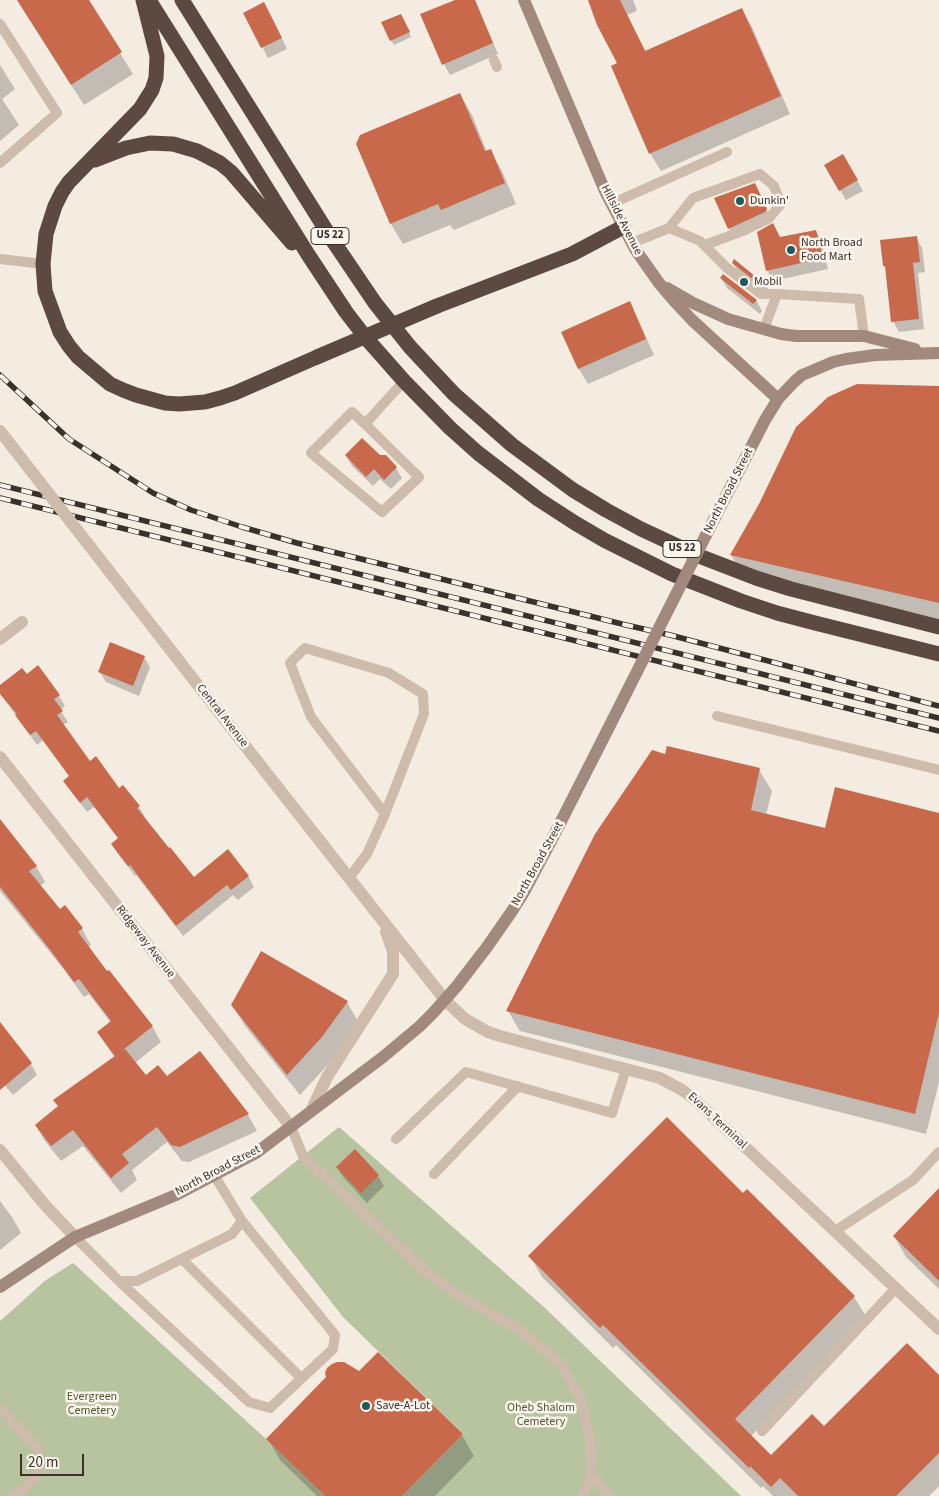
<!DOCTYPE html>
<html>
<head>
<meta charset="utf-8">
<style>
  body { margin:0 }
  #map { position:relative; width:939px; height:1496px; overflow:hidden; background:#f4ebe1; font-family:"Source Sans 3",sans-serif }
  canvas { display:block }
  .scale { position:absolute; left:20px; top:1454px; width:64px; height:22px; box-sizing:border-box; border:2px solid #3b302b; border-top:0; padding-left:6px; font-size:15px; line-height:18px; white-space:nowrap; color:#3b302b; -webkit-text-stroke:4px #fbf5ee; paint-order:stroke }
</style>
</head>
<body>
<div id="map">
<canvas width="939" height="1496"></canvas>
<div class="scale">20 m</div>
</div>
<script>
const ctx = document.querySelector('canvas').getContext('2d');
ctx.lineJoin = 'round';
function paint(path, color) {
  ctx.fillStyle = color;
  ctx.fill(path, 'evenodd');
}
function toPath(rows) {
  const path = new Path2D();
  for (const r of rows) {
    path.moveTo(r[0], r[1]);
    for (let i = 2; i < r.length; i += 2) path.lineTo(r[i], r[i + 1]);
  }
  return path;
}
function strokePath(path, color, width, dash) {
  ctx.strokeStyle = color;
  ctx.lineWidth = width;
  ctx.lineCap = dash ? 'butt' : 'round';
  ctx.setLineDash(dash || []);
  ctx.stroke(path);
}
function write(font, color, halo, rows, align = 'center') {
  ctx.font = font + ' "Source Sans 3",sans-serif';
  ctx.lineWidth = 5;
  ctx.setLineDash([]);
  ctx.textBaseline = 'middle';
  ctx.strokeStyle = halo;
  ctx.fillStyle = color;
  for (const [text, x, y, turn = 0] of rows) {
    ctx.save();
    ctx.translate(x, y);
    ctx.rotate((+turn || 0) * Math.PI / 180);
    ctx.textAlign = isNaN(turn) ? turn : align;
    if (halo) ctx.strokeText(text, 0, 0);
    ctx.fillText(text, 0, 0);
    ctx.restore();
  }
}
paint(toPath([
  [339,1127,545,1308,741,1496,402,1496,463,1434,343,1317,250,1198],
  [73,1263,266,1439,325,1496,0,1496,0,1321,46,1280]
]), '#b8c4a0');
paint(toPath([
  [17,0,87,0,133,74,84,105],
  [458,0,475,0,498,54,450,75,444,64],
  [590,0,633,0,637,11,627,15,646,52,742,10,752,27,790,114,661,171,650,153,619,64],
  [245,13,270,14,287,49,268,58],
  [404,20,411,37,394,45,391,40],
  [0,65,15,89,2,99,19,125,0,141],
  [460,94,472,115,487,152,490,150,502,171,516,204,454,230,450,225,403,244,391,224,357,144],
  [843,156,863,191,846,200,826,166],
  [755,184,772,221,771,223,735,239,729,228],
  [816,231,822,242,828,269,773,281,767,270,780,239],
  [916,237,922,248,925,272,918,273,924,329,899,332,893,321,887,271,884,266],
  [734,261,767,287,773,297,739,273,733,263],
  [721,278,756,300,762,311,760,314,727,288],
  [629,303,638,319,654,355,588,384,579,369,563,332],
  [939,387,939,621,743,576,731,555],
  [346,456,379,457,396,468,402,478,391,489,380,479,373,486,352,466],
  [144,657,150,667,139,696,106,682,100,672],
  [27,675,59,696,65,706,60,710,68,722,63,725,90,763,139,807,145,817,143,818,193,879,248,876,254,887,238,900,233,895,183,936,136,875,135,876,118,854,112,844,119,839,94,807,87,812,71,791,70,777,43,740,37,745,4,699,0,693,0,687],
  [666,756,759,770,772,791,766,815,826,829,939,814,939,1082,926,1134,520,1031,508,1011],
  [0,821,36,866,45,882,40,886,60,911,64,907,82,929,91,945,88,948,152,1026,161,1042,135,1063,146,1076,167,1078,200,1052,248,1115,257,1131,189,1162,182,1161,167,1142,132,1170,137,1180,121,1193,83,1146,61,1161,45,1141,36,1126,115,1058,108,1048,98,1033,111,1023,89,994,84,997,62,967,0,891],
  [261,953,347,1002,359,1023,334,1058,300,1095,245,1026,232,1005],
  [0,1024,31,1064,37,1075,13,1095,0,1080],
  [355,1150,378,1176,384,1186,367,1203,343,1177,337,1167],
  [939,1190,939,1289,906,1257,894,1236],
  [747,1191,854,1297,867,1318,751,1436,771,1456,824,1427,939,1377,939,1486,929,1496,773,1496,763,1486,761,1488,616,1345,613,1348,542,1277,530,1256,743,1195],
  [0,1201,12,1217,21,1233,0,1250],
  [327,1378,462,1435,474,1456,435,1496,317,1496,280,1460,268,1439]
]), '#0003');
paint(toPath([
  [17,0,89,0,122,52,71,85],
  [455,0,475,0,493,43,442,65,420,14],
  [588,0,620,0,645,51,742,8,781,96,649,154,611,66,617,63,597,25],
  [264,2,282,38,261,48,243,13],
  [401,14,410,32,390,41,381,22],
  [460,93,485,151,491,149,505,183,441,210,438,204,390,224,356,144,360,135],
  [843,154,858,180,839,191,824,165],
  [755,183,767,209,765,212,728,229,714,198],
  [773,223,780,237,816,230,823,258,766,271,757,232],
  [917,236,920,262,913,263,919,319,891,322,885,266,883,266,880,240],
  [734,259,767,286,766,287,763,287,732,263],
  [723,274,757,300,753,304,720,278],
  [630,301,646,339,578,369,561,332],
  [857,384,939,386,939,603,730,555,759,504,796,427,828,397],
  [362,438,380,455,386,455,397,467,384,480,374,469,366,477,345,455],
  [110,642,145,656,133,686,98,672],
  [38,665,60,695,54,699,63,711,57,715,90,761,96,756,119,788,123,785,140,806,137,808,169,848,170,847,194,877,228,849,249,876,231,890,227,885,176,926,130,865,128,866,111,844,118,838,87,797,80,803,63,781,69,776,36,731,30,735,15,715,17,714,0,694,0,685,22,668,27,674],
  [667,746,760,768,751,810,825,828,835,787,939,813,939,1013,915,1114,506,1011,595,834,652,750,665,754],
  [0,819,37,866,29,871,60,909,65,905,83,928,78,932,107,971,109,970,153,1026,118,1054,125,1049,146,1075,158,1065,167,1076,200,1051,249,1114,180,1147,171,1145,157,1127,122,1154,129,1163,111,1178,73,1130,51,1146,35,1125,58,1106,53,1100,115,1056,97,1032,111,1021,79,979,74,982,51,951,0,887],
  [261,951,348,1001,322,1037,287,1075,231,1005],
  [0,1022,32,1063,0,1090],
  [667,1117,743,1193,747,1189,855,1296,735,1419,771,1455,812,1414,824,1426,907,1343,939,1375,939,1453,896,1496,798,1496,780,1478,771,1487,750,1466,749,1468,603,1325,600,1328,528,1256],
  [355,1149,379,1175,361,1193,336,1167],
  [939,1188,939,1281,893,1236],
  [378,1352,463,1434,402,1496,325,1496,266,1439,326,1377,325,1373,327,1368,332,1364,337,1362,344,1362,359,1371]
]), '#c8694b');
strokePath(toPath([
  [0,24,57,113,0,163],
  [494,60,497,67],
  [611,204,727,152],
  [669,228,693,198,760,174,774,186,781,204,769,218,745,230,705,245],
  [632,243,669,228,700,241,727,268,761,294,777,294],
  [0,259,43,264],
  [764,329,777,294,859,299,864,336],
  [365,424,352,412,311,453,382,512,419,477,365,424,404,381],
  [717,716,939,770],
  [349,878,367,854,385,814,424,714,423,694,389,673,305,648,290,663,311,717,385,814],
  [291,1127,303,1156,427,1273,464,1299,517,1328,561,1364,581,1400,590,1439,592,1476],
  [396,1139,466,1072,612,1113,626,1069],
  [434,1174,518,1086],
  [835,1231,913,1180,939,1152],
  [75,1237,119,1281,249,1402,270,1408,333,1349,335,1335,242,1221],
  [182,1259,301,1378],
  [119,1281,137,1281,232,1234,242,1221,214,1175],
  [0,1408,37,1448,39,1473,22,1491,11,1496],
  [762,1431,896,1288],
  [582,1496,592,1476,609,1496]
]), '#cdbbac', 10);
strokePath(toPath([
  [0,639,22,622],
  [0,757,291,1127],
  [257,761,445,1000,465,1019,488,1032,500,1036,660,1078,682,1090,693,1098,939,1329],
  [311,1111,327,1077,393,974,393,951,386,932],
  [0,1150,45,1205,75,1237]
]), '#cdbbac', 12);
strokePath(toPath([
  [524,0,605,191,635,249,659,283,676,303,692,320,778,399],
  [667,288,693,303,728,319,781,334,796,336,864,336,915,349],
  [706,535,765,420,778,399,794,382,802,375,812,371,833,362,846,359,875,355,939,353],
  [0,1287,75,1237,176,1195,256,1153,383,1057,420,1026,433,1013,457,986,487,947,512,911,524,892,550,843,607,731]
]), '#a18a7d', 12);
strokePath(toPath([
  [143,0,157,56,156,78,152,90,140,109,69,182,62,192,55,206,46,234,43,264,45,291,60,332,69,346,78,357,110,384,123,390,136,395,165,403,179,404,205,402,220,398,235,393,317,357],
  [149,0,309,256,346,312,366,338,404,381,450,428,478,453,538,499,575,523,604,540,672,574,741,601,777,613,815,623,939,654],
  [182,0,331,238,375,303,410,347,454,394,512,445,573,490,606,510,641,529,699,556,756,578,791,589,939,627],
  [95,160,126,148,150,143,173,144,197,151,220,163,231,172,292,243],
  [437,306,572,254,623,227]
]), '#5c4a42', 15);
const rail = toPath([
  [0,375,69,439,153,493,191,510,242,527,297,543,626,625,670,635,939,706],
  [0,485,939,718],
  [0,498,939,731]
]);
strokePath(rail, '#3b302b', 5.5);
strokePath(rail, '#fbf5ee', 4, [11]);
strokePath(toPath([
  [0,431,257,761]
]), '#cdbbac', 12);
strokePath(toPath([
  [607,731,706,535]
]), '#a18a7d', 12);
strokePath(toPath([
  [317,357,437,306]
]), '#5c4a42', 15);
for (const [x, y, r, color] of [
  [740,201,5,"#1f5a5e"],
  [791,250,5,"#1f5a5e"],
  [744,282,5,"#1f5a5e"],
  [366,1406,5,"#1f5a5e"]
]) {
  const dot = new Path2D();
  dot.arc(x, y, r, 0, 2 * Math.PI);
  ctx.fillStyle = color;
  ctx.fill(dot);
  strokePath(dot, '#fbf5ee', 2);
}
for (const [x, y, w] of [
  [330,236,38],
  [682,549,38]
]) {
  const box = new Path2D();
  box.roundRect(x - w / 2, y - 8.5, w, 17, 4);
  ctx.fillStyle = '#fbf5ee';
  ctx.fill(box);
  strokePath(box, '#3b302b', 1);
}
write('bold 11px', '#3b302b', null, [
  ["US 22",330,236],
  ["US 22",682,549]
]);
write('12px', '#3b302b', '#fbf5ee', [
  ["Dunkin'",750,201],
  ["North Broad",801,243],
  ["Food Mart",801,257],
  ["Mobil",754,282],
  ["Save-A-Lot",376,1406]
], 'left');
write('12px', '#3b302b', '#fbf5ee', [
  ["Hillside Avenue",621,220,63],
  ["North Broad Street",729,491,-63],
  ["Central Avenue",222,716,52],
  ["North Broad Street",538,864,-61],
  ["Ridgeway Avenue",145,942,52],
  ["Evans Terminal",717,1121,43],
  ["North Broad Street",218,1171,-28]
]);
write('12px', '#4a5a2e', '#fbf5ee', [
  ["Evergreen",92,1397],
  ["Cemetery",92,1411],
  ["Oheb Shalom",541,1408],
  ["Cemetery",541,1422]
]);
</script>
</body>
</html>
